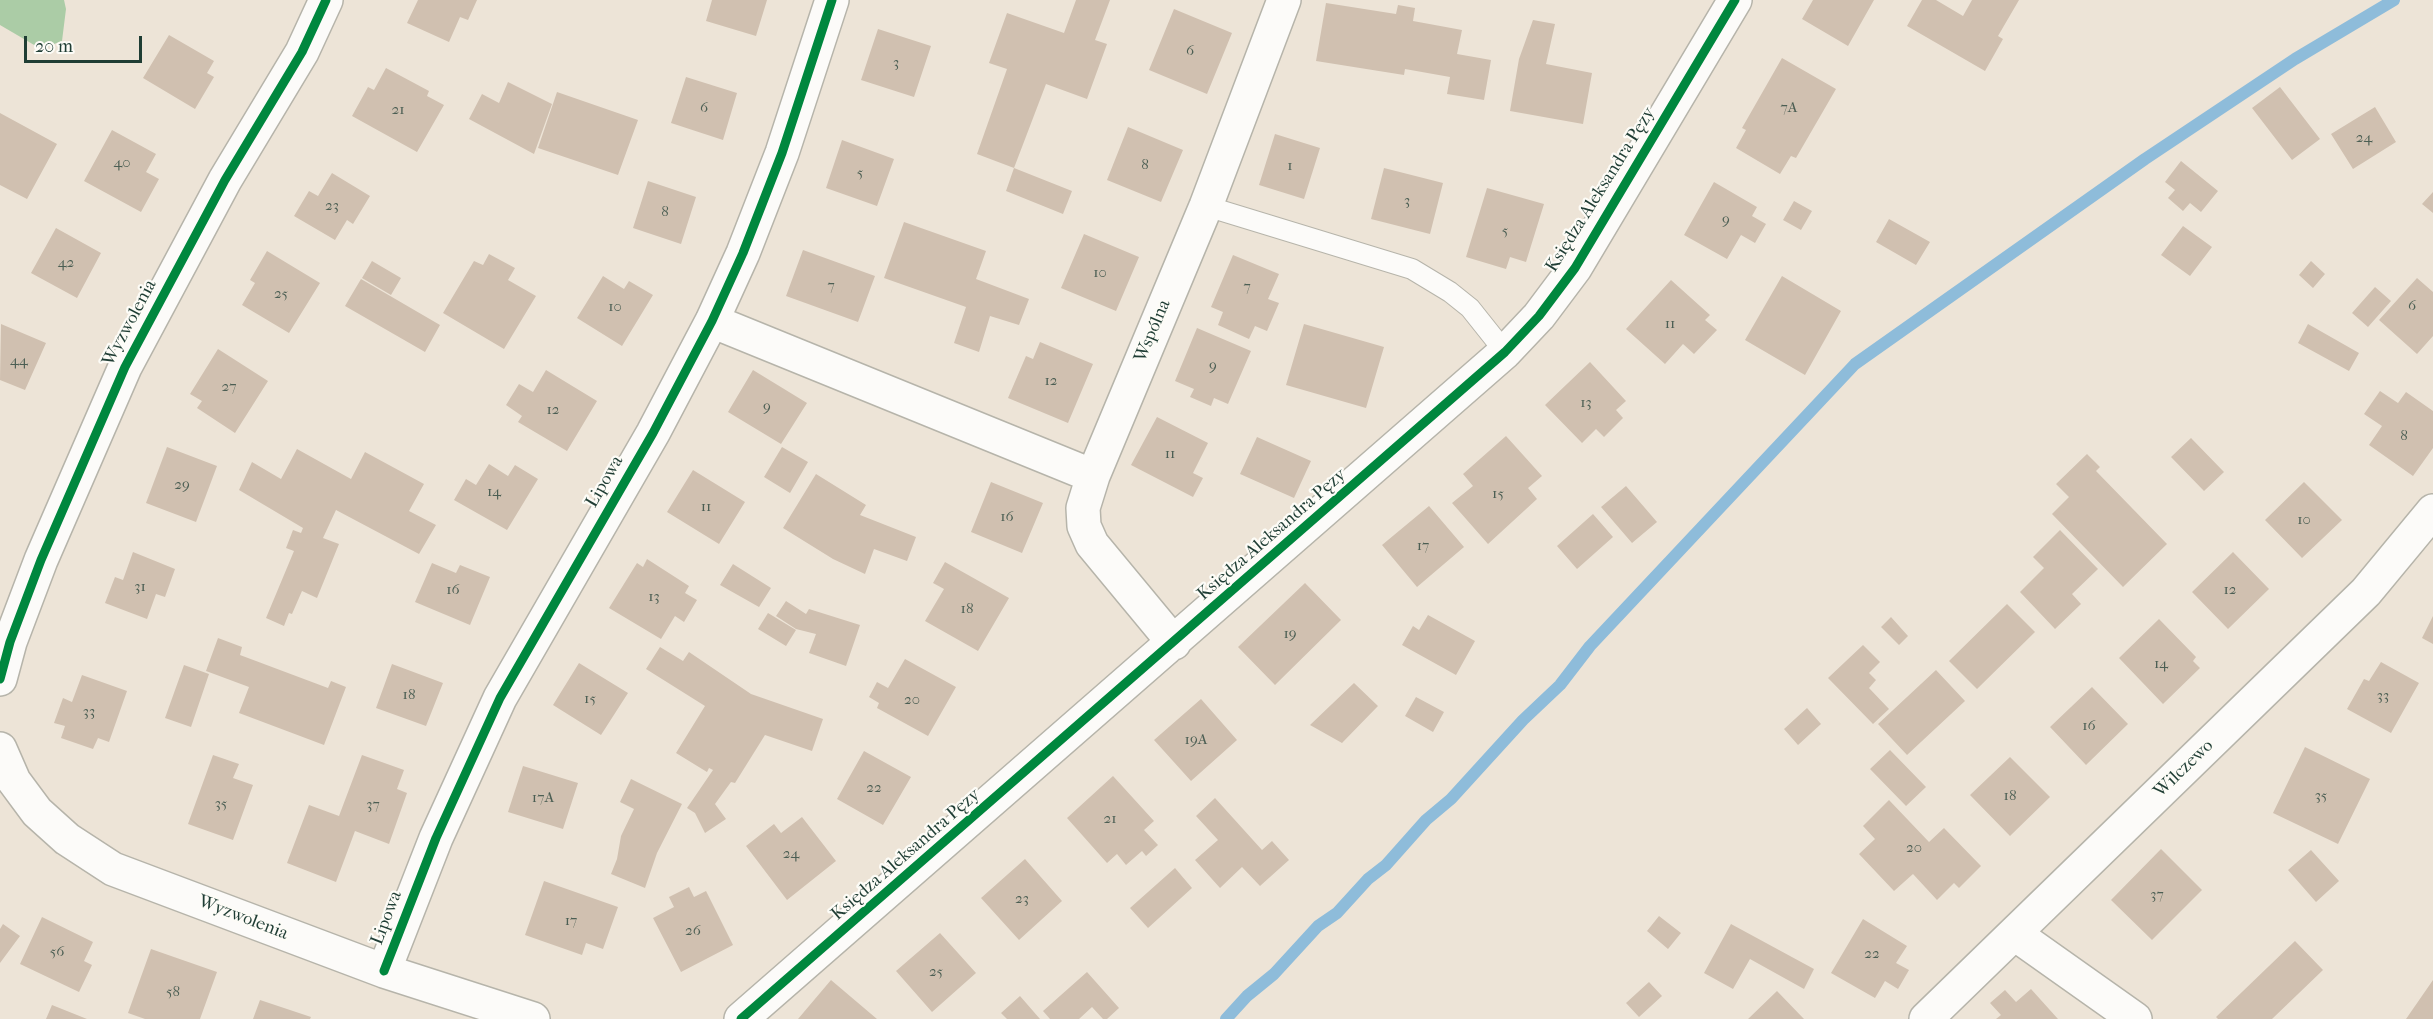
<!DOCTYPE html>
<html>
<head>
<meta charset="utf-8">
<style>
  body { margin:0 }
  #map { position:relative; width:2433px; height:1019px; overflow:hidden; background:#ede4d7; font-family:"IM FELL French Canon",serif }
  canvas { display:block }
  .scale { position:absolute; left:24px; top:36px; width:118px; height:27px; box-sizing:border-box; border:3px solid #1f3d34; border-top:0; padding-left:8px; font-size:18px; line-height:21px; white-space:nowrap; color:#1f3d34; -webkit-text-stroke:4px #fdfcf7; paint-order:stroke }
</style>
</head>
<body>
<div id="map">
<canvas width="2433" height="1019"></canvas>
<div class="scale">20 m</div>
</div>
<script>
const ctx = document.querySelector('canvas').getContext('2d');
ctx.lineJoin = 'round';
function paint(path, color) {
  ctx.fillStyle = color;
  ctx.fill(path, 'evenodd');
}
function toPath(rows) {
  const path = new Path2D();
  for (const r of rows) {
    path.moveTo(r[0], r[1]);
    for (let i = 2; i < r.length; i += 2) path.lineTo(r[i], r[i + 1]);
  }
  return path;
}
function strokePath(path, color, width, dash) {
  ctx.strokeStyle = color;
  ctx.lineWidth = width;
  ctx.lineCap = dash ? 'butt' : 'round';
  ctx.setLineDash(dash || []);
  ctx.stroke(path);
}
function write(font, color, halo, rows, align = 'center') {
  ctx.font = font + ' "IM FELL French Canon",serif';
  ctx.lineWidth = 4.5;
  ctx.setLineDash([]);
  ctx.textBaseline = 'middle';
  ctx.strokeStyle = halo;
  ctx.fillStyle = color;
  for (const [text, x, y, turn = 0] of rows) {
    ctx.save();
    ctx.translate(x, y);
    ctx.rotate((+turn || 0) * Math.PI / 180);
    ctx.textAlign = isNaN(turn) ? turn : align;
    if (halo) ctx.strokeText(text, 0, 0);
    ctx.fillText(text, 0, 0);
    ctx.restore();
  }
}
paint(toPath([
  [0,0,64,0,66,9,62,41,41,49,0,25]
]), '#abcca6');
strokePath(toPath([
  [1226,1019,1247,996,1274,974,1318,926,1337,913,1368,879,1386,865,1426,820,1451,799,1523,720,1560,685,1590,646,1855,364,2145,159,2295,59,2394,0]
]), '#8ebcda', 12);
paint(toPath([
  [418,0,477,0,468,20,460,17,449,42,407,23],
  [712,0,767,0,756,36,706,21],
  [1076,0,1110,0,1095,40,1107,44,1087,99,1046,84,1014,168,977,154,1007,69,989,63,1007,13,1064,33],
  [1813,0,1874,0,1848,46,1802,19],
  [1922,0,1936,0,1963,16,1972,0,2019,0,1998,36,2003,39,1985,71,1907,26],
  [1326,3,1396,14,1398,5,1415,8,1413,21,1462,30,1457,54,1491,60,1484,100,1447,94,1450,77,1405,69,1404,75,1316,61],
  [1174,9,1232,33,1207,94,1149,70],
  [1533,20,1555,24,1546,64,1592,73,1583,124,1510,111,1519,59],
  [878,29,931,46,914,97,861,80],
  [169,35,214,61,207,73,214,77,195,109,143,78],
  [1782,58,1836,89,1796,158,1791,156,1780,174,1736,148,1746,130,1742,128],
  [386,68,429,91,427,96,444,105,417,152,352,116,368,87,374,90],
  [686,77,737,93,723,140,671,123],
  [508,82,552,104,534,154,469,119,482,94,499,103],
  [2280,87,2320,139,2292,160,2252,108],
  [557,92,638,120,618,175,538,148],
  [2375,107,2396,142,2353,169,2331,134],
  [0,113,57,144,27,199,0,185],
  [1128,127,1183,150,1161,202,1107,180],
  [112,130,156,154,146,172,159,179,141,212,84,181],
  [1275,134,1320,148,1304,199,1259,185],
  [842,140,894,159,877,206,826,188],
  [2181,161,2218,191,2201,212,2190,203,2183,211,2168,198,2175,190,2165,182],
  [1014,168,1072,191,1063,214,1006,191],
  [1384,168,1443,183,1430,234,1371,219],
  [332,173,370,196,353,224,347,220,335,240,294,216,309,191,318,196],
  [648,181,696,197,681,244,633,228],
  [1714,182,1757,207,1752,216,1766,224,1755,243,1741,235,1727,259,1684,235],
  [1487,188,1544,204,1526,262,1510,257,1506,269,1466,257],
  [2433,192,2433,213,2422,204],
  [1794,201,1812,211,1801,230,1783,220],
  [1889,219,1930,242,1916,265,1876,242],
  [904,222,986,251,976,279,1029,299,1019,325,990,316,979,352,954,343,966,307,884,278],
  [2183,226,2212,247,2190,276,2161,255],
  [56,228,101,253,77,298,31,273],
  [1084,234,1139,257,1116,311,1061,288],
  [803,250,875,276,858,322,786,296],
  [267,251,320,283,289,333,242,305,255,283,250,280],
  [489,254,515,268,508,280,536,296,504,349,443,313,474,261,483,265],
  [1233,255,1279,274,1268,299,1279,303,1267,331,1255,326,1249,339,1218,325,1223,312,1211,307],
  [372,261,401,278,391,295,362,278],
  [2311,261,2325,274,2313,288,2299,275],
  [603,276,624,289,629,281,653,295,622,346,577,318],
  [1782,276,1841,311,1805,375,1745,340],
  [2417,278,2433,292,2433,336,2417,354,2379,320],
  [361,279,440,325,425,352,345,306],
  [1671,280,1710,315,1705,320,1717,330,1694,354,1683,344,1665,364,1626,329],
  [2375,287,2391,301,2368,327,2352,313],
  [1,324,46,343,25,390,0,380],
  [1304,324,1384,347,1366,408,1286,385],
  [2308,324,2359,353,2349,371,2298,343],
  [1197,328,1251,351,1228,404,1214,398,1211,406,1190,397,1194,389,1175,381],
  [1040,342,1093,364,1068,423,1008,398,1026,356,1033,359],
  [218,349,268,381,235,433,197,408,202,401,190,394],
  [1590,362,1626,401,1616,410,1623,418,1604,437,1596,429,1582,443,1545,405],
  [546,370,597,401,567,451,518,422,522,416,506,405,519,384,533,392],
  [753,370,807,403,781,444,728,412],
  [2380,391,2398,403,2406,392,2433,411,2433,448,2413,476,2369,445,2382,426,2364,414],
  [1157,417,1208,443,1193,473,1203,478,1193,497,1131,465],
  [1506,436,1542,476,1528,488,1537,499,1488,544,1452,503,1473,486,1463,474],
  [1257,437,1311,461,1294,498,1240,474],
  [2191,438,2224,472,2204,491,2171,457],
  [167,447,217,466,196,522,146,503],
  [782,447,808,462,790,493,764,477],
  [297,449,351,479,365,452,424,484,409,511,436,525,419,554,336,510,323,538,339,544,317,598,302,591,292,614,289,613,284,626,266,618,294,551,286,548,293,530,301,533,303,528,239,490,252,462,281,479],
  [2087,454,2100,467,2096,471,2167,544,2123,587,2052,514,2069,497,2056,484],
  [489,464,508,476,515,465,538,479,507,530,454,500,466,479,476,485],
  [693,470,745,502,719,544,667,512],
  [816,474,866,505,860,515,916,537,907,561,874,549,865,574,833,559,783,528],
  [991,482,1043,503,1022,553,971,532],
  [2304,482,2342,520,2302,558,2265,520],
  [1626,486,1657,522,1632,543,1601,507],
  [1429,506,1464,547,1417,587,1382,545],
  [1593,514,1613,537,1577,569,1557,546],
  [2060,530,2098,569,2072,594,2081,604,2055,629,2020,592,2044,568,2033,557],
  [133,552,175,569,165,597,156,594,147,619,105,603,115,577,123,580],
  [2233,552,2269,589,2228,629,2192,592],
  [647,559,689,586,685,593,697,600,684,622,675,616,661,639,609,608,637,563,643,567],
  [945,562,1009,598,978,651,925,621,944,589,933,583],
  [432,563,456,573,460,565,490,577,470,625,415,602],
  [733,564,771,588,759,607,720,585],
  [1305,583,1341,620,1275,685,1238,647],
  [786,601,806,614,809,609,860,625,846,666,809,653,816,634,796,629,776,616],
  [2007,604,2035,632,1977,689,1949,661],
  [768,613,796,630,786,646,758,629],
  [1428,615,1475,641,1456,675,1402,645,1413,626,1419,630],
  [2433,616,2433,644,2422,638],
  [1891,617,1908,636,1899,645,1881,627],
  [2159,619,2196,657,2193,661,2200,668,2163,704,2119,658],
  [218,638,242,647,240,655,328,688,331,681,346,687,324,745,239,713,249,687,206,671],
  [1863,645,1880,662,1869,673,1876,680,1869,688,1889,709,1873,724,1828,678],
  [660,647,683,661,689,652,751,694,823,719,812,751,765,735,735,783,731,782,715,804,726,819,705,833,695,813,687,808,713,770,709,768,707,772,676,753,705,706,646,669],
  [905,659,956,687,928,736,877,708,879,703,869,697,877,682,888,688],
  [2381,662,2419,683,2391,733,2347,709,2364,679,2369,681],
  [579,663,628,693,601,735,553,705],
  [392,664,443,683,426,726,376,708],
  [184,665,209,674,191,727,165,718],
  [1936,670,1965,701,1907,755,1878,724],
  [82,675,127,691,109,742,98,738,93,749,61,738,65,726,54,723,63,698,72,702],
  [1354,683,1378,706,1342,743,1310,725],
  [2092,687,2128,724,2086,765,2050,727],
  [1416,697,1444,712,1433,732,1405,716],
  [1201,699,1237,740,1191,781,1154,740],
  [1807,708,1821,724,1798,745,1784,729],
  [2305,747,2370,779,2338,844,2273,813],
  [1890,750,1926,787,1906,806,1870,769],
  [864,751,911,777,883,825,837,799],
  [213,755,239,764,233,778,253,785,233,840,188,824],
  [362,755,404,770,397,789,407,793,389,844,355,831,336,882,287,863,309,805,339,816],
  [2010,757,2050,797,2010,836,1970,795],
  [523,766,578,783,563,829,508,812],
  [1113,776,1154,821,1144,830,1158,845,1146,856,1142,851,1126,865,1117,854,1107,863,1067,818],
  [631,779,682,804,657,853,645,888,611,874,617,859,621,836,634,809,620,802],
  [1215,798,1262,850,1272,841,1289,860,1260,886,1242,867,1220,888,1195,860,1218,840,1196,816],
  [1889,800,1929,842,1944,828,1981,866,1959,888,1954,883,1937,900,1913,874,1894,891,1859,854,1875,839,1863,826],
  [802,817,836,861,787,900,746,846,774,824,781,833],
  [2161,849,2202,890,2152,940,2111,900],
  [2311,850,2339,881,2316,902,2288,870],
  [1025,859,1062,901,1019,940,981,898],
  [1175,868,1192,888,1148,928,1130,908],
  [544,881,618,907,603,949,586,943,582,955,525,935],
  [689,887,694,897,706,891,733,945,681,972,653,918,674,907,669,897],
  [1659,916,1681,933,1668,949,1647,931],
  [42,917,93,942,84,961,92,965,79,992,20,964],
  [1863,919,1907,946,1896,963,1909,970,1898,989,1885,981,1875,998,1831,973],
  [3,924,20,936,0,963,0,929],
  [1731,924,1814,969,1804,989,1750,959,1733,989,1704,973],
  [940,933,976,973,932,1012,896,971],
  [2295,941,2323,970,2272,1019,2218,1019,2216,1017],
  [151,949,217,972,200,1019,145,1019,128,1013],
  [1087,972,1119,1008,1107,1019,1103,1019,1092,1007,1079,1019,1050,1019,1043,1011],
  [831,980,877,1019,798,1019],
  [2433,980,2433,1019,2406,1019],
  [1649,982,1662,996,1639,1017,1626,1003],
  [2031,989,2058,1019,1996,1019,2001,1015,1990,1003,2005,990,2016,1002],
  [1777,991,1804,1019,1748,1019],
  [1020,996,1040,1019,1007,1019,1001,1013],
  [260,1000,311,1017,310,1019,253,1019],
  [52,1005,87,1019,46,1019]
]), '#d0c0b0');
const service = toPath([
  [1206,206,1412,269,1450,292,1470,308,1505,352]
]);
const minor = toPath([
  [712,321,1093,476],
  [1174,643,1092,544,1084,526,1083,508,1093,476,1206,206,1284,0],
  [0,679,10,642,41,560,125,367,225,180,302,52,326,0],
  [0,749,14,781,37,812,67,839,113,869,384,971,533,1019],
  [2015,934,2135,1019],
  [384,971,436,838,500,698,653,433,712,321,743,253,782,153,832,0],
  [741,1019,1505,352,1539,316,1575,268,1735,0],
  [1926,1019,2366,592,2433,511]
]);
strokePath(service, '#b6b4aa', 22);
strokePath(minor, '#b6b4aa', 36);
strokePath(service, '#fcfbf9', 20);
strokePath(minor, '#fcfbf9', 33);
strokePath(toPath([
  [0,679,10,642,41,560,125,367,225,180,302,52,326,0],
  [384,971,436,838,500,698,653,433,712,321,743,253,782,153,832,0],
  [741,1019,1505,352,1539,316,1575,268,1735,0]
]), '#00873e', 9);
write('15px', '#4b5e53', null, [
  ["6",1190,51],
  ["3",896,63],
  ["6",704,108],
  ["7A",1789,108],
  ["21",398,110],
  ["24",2364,138],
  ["40",122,163],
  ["8",1145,165],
  ["1",1290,166],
  ["5",860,173],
  ["3",1407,201],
  ["23",332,206],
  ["8",665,212],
  ["9",1726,220],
  ["5",1505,231],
  ["42",66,263],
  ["10",1100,273],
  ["7",831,286],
  ["7",1247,287],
  ["25",281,294],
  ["6",2412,306],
  ["10",615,307],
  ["11",1670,324],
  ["44",19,361],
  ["9",1213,366],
  ["12",1051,381],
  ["27",229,387],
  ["13",1586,403],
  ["9",767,407],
  ["12",553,410],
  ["8",2404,436],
  ["11",1170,454],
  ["29",182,485],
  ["14",494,492],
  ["15",1498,494],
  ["11",706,507],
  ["16",1007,517],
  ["10",2304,520],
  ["17",1423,546],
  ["31",140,587],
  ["16",453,590],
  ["12",2230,590],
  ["13",654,597],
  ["18",967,609],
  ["19",1290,634],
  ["14",2161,664],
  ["18",409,695],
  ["33",2383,696],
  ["15",590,699],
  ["20",912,700],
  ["33",89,712],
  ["16",2089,726],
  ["19A",1196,740],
  ["22",874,788],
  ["18",2010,796],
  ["35",2321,796],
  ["17A",543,798],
  ["35",221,804],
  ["37",373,805],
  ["21",1110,819],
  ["20",1914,848],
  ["24",791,854],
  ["37",2157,895],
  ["23",1022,899],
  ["17",571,921],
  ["26",693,931],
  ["56",57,952],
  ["22",1872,954],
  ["25",936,972],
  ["58",173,992]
]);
write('18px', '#1f3d34', '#fdfcf7', [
  ["Księdza Aleksandra Pęzy",1601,190,-58],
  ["Wyzwolenia",130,323,-62],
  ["Wspólna",1153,331,-67],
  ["Lipowa",605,482,-60],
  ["Księdza Aleksandra Pęzy",1272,535,-41],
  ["Wilczewo",2184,769,-44],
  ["Księdza Aleksandra Pęzy",906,855,-41],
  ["Wyzwolenia",243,918,21],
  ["Lipowa",387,918,-69]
]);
</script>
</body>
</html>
